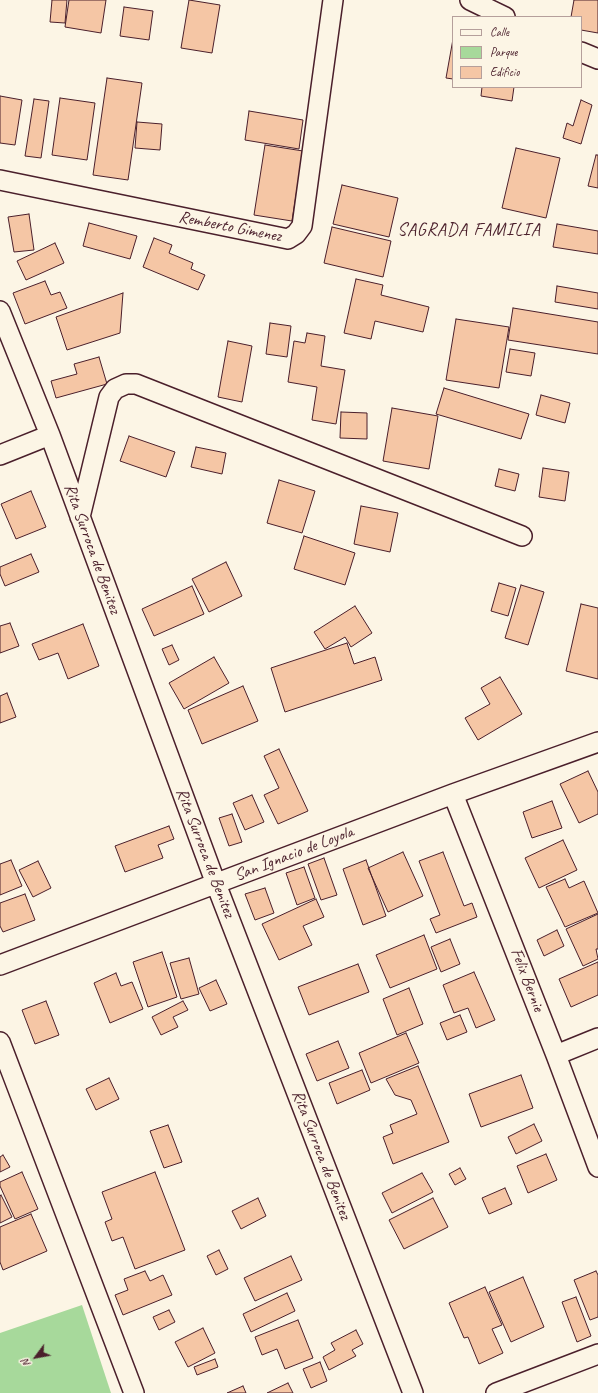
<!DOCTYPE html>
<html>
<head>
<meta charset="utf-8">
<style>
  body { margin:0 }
  #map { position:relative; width:598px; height:1393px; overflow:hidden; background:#fcf5e5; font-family:Caveat,sans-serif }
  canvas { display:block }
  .legend { position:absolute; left:452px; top:16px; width:130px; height:72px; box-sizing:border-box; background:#fcf5e5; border:1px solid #b59f9b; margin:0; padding:5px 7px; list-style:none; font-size:12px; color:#4a1f2b }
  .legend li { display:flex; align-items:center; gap:8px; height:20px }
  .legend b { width:20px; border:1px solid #b59f9b }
  .north { position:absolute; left:16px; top:1337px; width:40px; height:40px; -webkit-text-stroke:3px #fcf5e5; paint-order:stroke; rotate:238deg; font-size:11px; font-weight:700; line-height:16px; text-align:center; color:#4a1f2b }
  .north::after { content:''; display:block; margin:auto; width:14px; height:18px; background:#4a1f2b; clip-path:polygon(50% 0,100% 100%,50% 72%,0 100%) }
</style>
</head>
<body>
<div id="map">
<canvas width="598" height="1393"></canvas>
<ul class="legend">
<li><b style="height:5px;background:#fcf5e5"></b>Calle</li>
<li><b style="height:11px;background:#a7d99b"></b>Parque</li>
<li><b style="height:11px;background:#f5c6a5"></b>Edificio</li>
</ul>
<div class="north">N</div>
</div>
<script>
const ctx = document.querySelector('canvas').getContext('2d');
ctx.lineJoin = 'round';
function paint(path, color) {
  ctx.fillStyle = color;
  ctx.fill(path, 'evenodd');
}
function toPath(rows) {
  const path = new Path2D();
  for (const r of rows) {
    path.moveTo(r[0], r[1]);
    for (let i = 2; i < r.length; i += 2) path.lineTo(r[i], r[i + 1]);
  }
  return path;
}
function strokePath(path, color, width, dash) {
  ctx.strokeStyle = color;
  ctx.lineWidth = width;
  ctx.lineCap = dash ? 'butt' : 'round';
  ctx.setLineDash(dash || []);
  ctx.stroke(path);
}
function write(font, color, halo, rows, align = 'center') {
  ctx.font = font + ' Caveat,sans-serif';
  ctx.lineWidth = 3;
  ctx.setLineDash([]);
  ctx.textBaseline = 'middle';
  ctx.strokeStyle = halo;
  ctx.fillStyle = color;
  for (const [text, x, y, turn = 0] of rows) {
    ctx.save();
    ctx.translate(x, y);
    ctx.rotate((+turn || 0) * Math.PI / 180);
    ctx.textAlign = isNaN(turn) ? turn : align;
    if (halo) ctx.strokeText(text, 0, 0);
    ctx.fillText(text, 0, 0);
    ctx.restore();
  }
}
paint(toPath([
  [82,1305,111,1393,0,1393,0,1333]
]), '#a7d99b');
const building = toPath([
  [52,0,67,0,65,23,50,22,52,0],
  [69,0,106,0,101,33,65,27,69,0],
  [189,0,220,5,212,53,181,48,189,0],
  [574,0,598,0,598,33,581,30,581,17,571,17,574,0],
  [124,7,153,11,149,40,120,36,124,7],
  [453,39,453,79,446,78,453,39],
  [107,78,142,83,128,180,93,175,107,78],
  [482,87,514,87,512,101,481,96,482,87],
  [0,96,22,100,15,145,0,143,0,96],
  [60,98,95,103,87,160,52,155,60,98],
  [34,99,49,101,41,158,25,156,34,99],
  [581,100,592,105,581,144,563,138,567,123,573,126,581,100],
  [249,111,303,120,299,149,245,140,249,111],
  [137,122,162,124,160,150,135,148,137,122],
  [265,145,303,151,292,221,254,215,265,145],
  [516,148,560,158,546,218,502,208,516,148],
  [596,155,598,155,598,188,588,186,596,155],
  [342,185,398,198,389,237,333,224,342,185],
  [29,214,34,250,14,252,8,217,29,214],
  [89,223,137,236,130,259,83,246,89,223],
  [557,224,598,231,598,254,553,247,557,224],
  [332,227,391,241,383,277,324,263,332,227],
  [154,238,172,245,169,253,193,263,191,269,205,275,198,290,143,267,154,238],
  [55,243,64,263,26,280,17,261,55,243],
  [356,279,383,285,381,295,429,307,423,332,375,321,371,339,344,333,356,279],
  [45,281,51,295,60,292,67,308,25,324,13,293,45,281],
  [557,286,598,293,598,309,555,302,557,286],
  [123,293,120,333,67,350,56,317,123,293],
  [513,308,598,322,598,354,508,340,513,308],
  [456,319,509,327,499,388,446,380,456,319],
  [270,323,291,326,287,357,266,354,270,323],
  [307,333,325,336,321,366,345,370,336,424,312,420,317,387,288,382,294,341,305,343,307,333],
  [228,341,252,346,242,402,218,397,228,341],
  [510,349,535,353,531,376,506,372,510,349],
  [99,357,107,384,56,398,51,381,77,374,74,364,99,357],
  [444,388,529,414,521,439,436,414,444,388],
  [541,395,570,403,565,423,536,415,541,395],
  [392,408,438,416,429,469,383,461,392,408],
  [341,412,367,413,367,439,340,438,341,412],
  [129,436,175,452,166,477,120,461,129,436],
  [196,447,226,453,222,474,191,467,196,447],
  [543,468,569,472,565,501,539,497,543,468],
  [499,469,519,474,515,491,495,486,499,469],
  [279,480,315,491,302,533,267,523,279,480],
  [31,491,46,527,16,539,1,504,31,491],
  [361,506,398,513,390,552,354,544,361,506],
  [304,536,355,553,345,585,294,569,304,536],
  [31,554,39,572,5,586,0,574,0,567,31,554],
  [226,562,242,596,209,612,192,579,226,562],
  [499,583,516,588,508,616,491,611,499,583],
  [521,585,544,592,528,645,505,638,521,585],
  [192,586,204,614,154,636,142,609,192,586],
  [581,604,598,608,598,679,566,671,581,604],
  [355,606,372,633,351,647,345,637,325,649,314,632,355,606],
  [10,623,19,646,0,653,0,626,10,623],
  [83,624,99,666,68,679,58,653,39,660,32,644,83,624],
  [347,643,354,664,375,657,382,680,285,712,271,668,347,643],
  [172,645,179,660,169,665,162,649,172,645],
  [214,657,229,683,184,709,169,683,214,657],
  [500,677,522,714,478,740,465,718,490,704,481,688,500,677],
  [243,686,258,721,202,744,188,710,243,686],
  [7,693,16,717,0,723,0,696,7,693],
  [279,749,308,811,278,824,264,795,279,788,264,756,279,749],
  [588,771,598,792,598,814,579,823,560,784,588,771],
  [252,795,264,822,245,830,233,803,252,795],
  [552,801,562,828,532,838,523,812,552,801],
  [232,814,242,842,229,846,219,818,232,814],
  [169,826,174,839,158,845,163,858,125,872,115,846,169,826],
  [563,840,577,870,539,888,525,858,563,840],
  [403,852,423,896,388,912,368,868,403,852],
  [443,852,464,906,472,903,477,917,436,933,430,919,440,915,419,861,443,852],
  [324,858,337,895,321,900,308,864,324,858],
  [11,860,22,886,0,895,0,864,11,860],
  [366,860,386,916,363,925,343,869,366,860],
  [38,861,51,888,33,897,19,870,38,861],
  [304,867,315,898,297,905,286,873,304,867],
  [565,879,569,888,584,881,598,913,565,927,546,887,565,879],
  [265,888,274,913,255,920,245,894,265,888],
  [25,894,35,920,3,932,0,926,0,903,25,894],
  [316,899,324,917,303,926,312,945,279,960,262,924,316,899],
  [598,914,598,949,596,949,598,959,583,966,566,929,598,914],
  [557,930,564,946,544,956,537,940,557,930],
  [424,935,437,969,390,988,376,955,424,935],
  [450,939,460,964,441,972,431,947,450,939],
  [162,952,177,997,148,1007,133,962,162,952],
  [189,958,199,994,181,999,170,963,189,958],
  [598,962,598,995,571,1007,559,979,598,962],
  [358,964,369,992,309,1015,298,987,358,964],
  [474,972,495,1020,476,1028,468,1008,454,1013,443,985,474,972],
  [116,973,121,986,132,982,143,1009,110,1023,94,983,116,973],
  [216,980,227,1004,210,1011,199,988,216,980],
  [409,988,423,1024,397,1035,383,999,409,988],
  [46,1001,59,1035,35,1044,22,1010,46,1001],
  [183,1001,188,1010,173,1017,178,1027,161,1035,152,1017,183,1001],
  [460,1015,467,1032,447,1040,440,1023,460,1015],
  [406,1033,419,1063,371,1083,359,1053,406,1033],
  [338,1041,349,1068,317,1081,306,1054,338,1041],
  [418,1066,449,1142,393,1164,383,1137,393,1133,390,1125,417,1114,411,1100,395,1095,386,1079,418,1066],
  [362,1070,370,1090,337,1104,329,1083,362,1070],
  [521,1075,533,1108,481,1127,469,1094,521,1075],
  [109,1078,119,1099,96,1110,86,1089,109,1078],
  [534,1124,542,1141,516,1154,508,1137,534,1124],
  [168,1125,182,1162,164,1168,150,1131,168,1125],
  [546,1154,557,1180,528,1193,517,1166,546,1154],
  [3,1155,10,1167,0,1172,0,1157,3,1155],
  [460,1168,466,1179,455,1185,449,1174,460,1168],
  [22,1172,38,1209,15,1219,0,1186,0,1182,22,1172],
  [155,1172,185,1250,135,1269,123,1237,112,1241,105,1222,112,1219,102,1192,155,1172],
  [422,1173,433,1192,392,1213,382,1193,422,1173],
  [505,1188,512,1204,489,1214,482,1198,505,1188],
  [1,1195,12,1217,0,1223,0,1196,1,1195],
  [258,1198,266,1216,241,1229,232,1211,258,1198],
  [433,1198,448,1227,404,1249,389,1220,433,1198],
  [31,1214,47,1251,3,1270,0,1262,0,1227,31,1214],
  [219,1250,228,1269,216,1275,207,1256,219,1250],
  [291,1256,302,1280,255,1301,244,1278,291,1256],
  [145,1271,150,1281,163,1275,172,1295,123,1315,115,1295,128,1290,124,1279,145,1271],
  [596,1271,598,1275,598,1317,590,1320,574,1280,596,1271],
  [523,1277,544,1327,511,1342,489,1292,523,1277],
  [485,1287,502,1325,492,1329,503,1353,479,1364,468,1337,464,1338,449,1303,485,1287],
  [287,1293,295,1311,251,1332,243,1314,287,1293],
  [576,1297,591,1336,577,1342,562,1302,576,1297],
  [169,1310,175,1322,159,1330,153,1317,169,1310],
  [298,1320,313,1358,285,1369,277,1349,262,1355,255,1337,298,1320],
  [203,1328,215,1353,188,1367,175,1342,203,1328],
  [356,1330,363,1344,352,1350,356,1356,329,1370,323,1357,335,1350,331,1343,356,1330],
  [215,1359,218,1367,197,1375,194,1367,215,1359],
  [320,1362,327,1381,311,1388,303,1369,320,1362],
  [288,1383,293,1393,267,1393,288,1383],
  [243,1386,246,1393,227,1393,243,1386]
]);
paint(building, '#f5c6a5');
strokePath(building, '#4a1f2b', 1);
const minor = toPath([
  [470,0,505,17],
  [581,52,598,59],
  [0,180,288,239,296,234,302,226,333,0],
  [0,311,50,435,216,884,413,1393],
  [0,455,50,435],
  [80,517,109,397,115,389,126,384,136,384,522,536],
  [453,794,556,1055,598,1167],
  [0,965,453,794,598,742],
  [0,1042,134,1393],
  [556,1055,598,1038],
  [496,1393,598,1354]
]);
strokePath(minor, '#4a1f2b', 22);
strokePath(minor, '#fcf5e5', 19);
write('17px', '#4a1f2b', '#fcf5e5', [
  ["Remberto Gimenez",230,227,11],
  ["Rita Surroca de Benitez",92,549,70],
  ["Rita Surroca de Benitez",205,853,69],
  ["San Ignacio de Loyola",294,854,-21],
  ["Felix Bernie",527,980,69],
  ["Rita Surroca de Benitez",321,1155,69]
]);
ctx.letterSpacing = '1px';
write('18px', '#4a1f2b', '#fcf5e5', [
  ["SAGRADA FAMILIA",469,230]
]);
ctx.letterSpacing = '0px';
</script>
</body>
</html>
